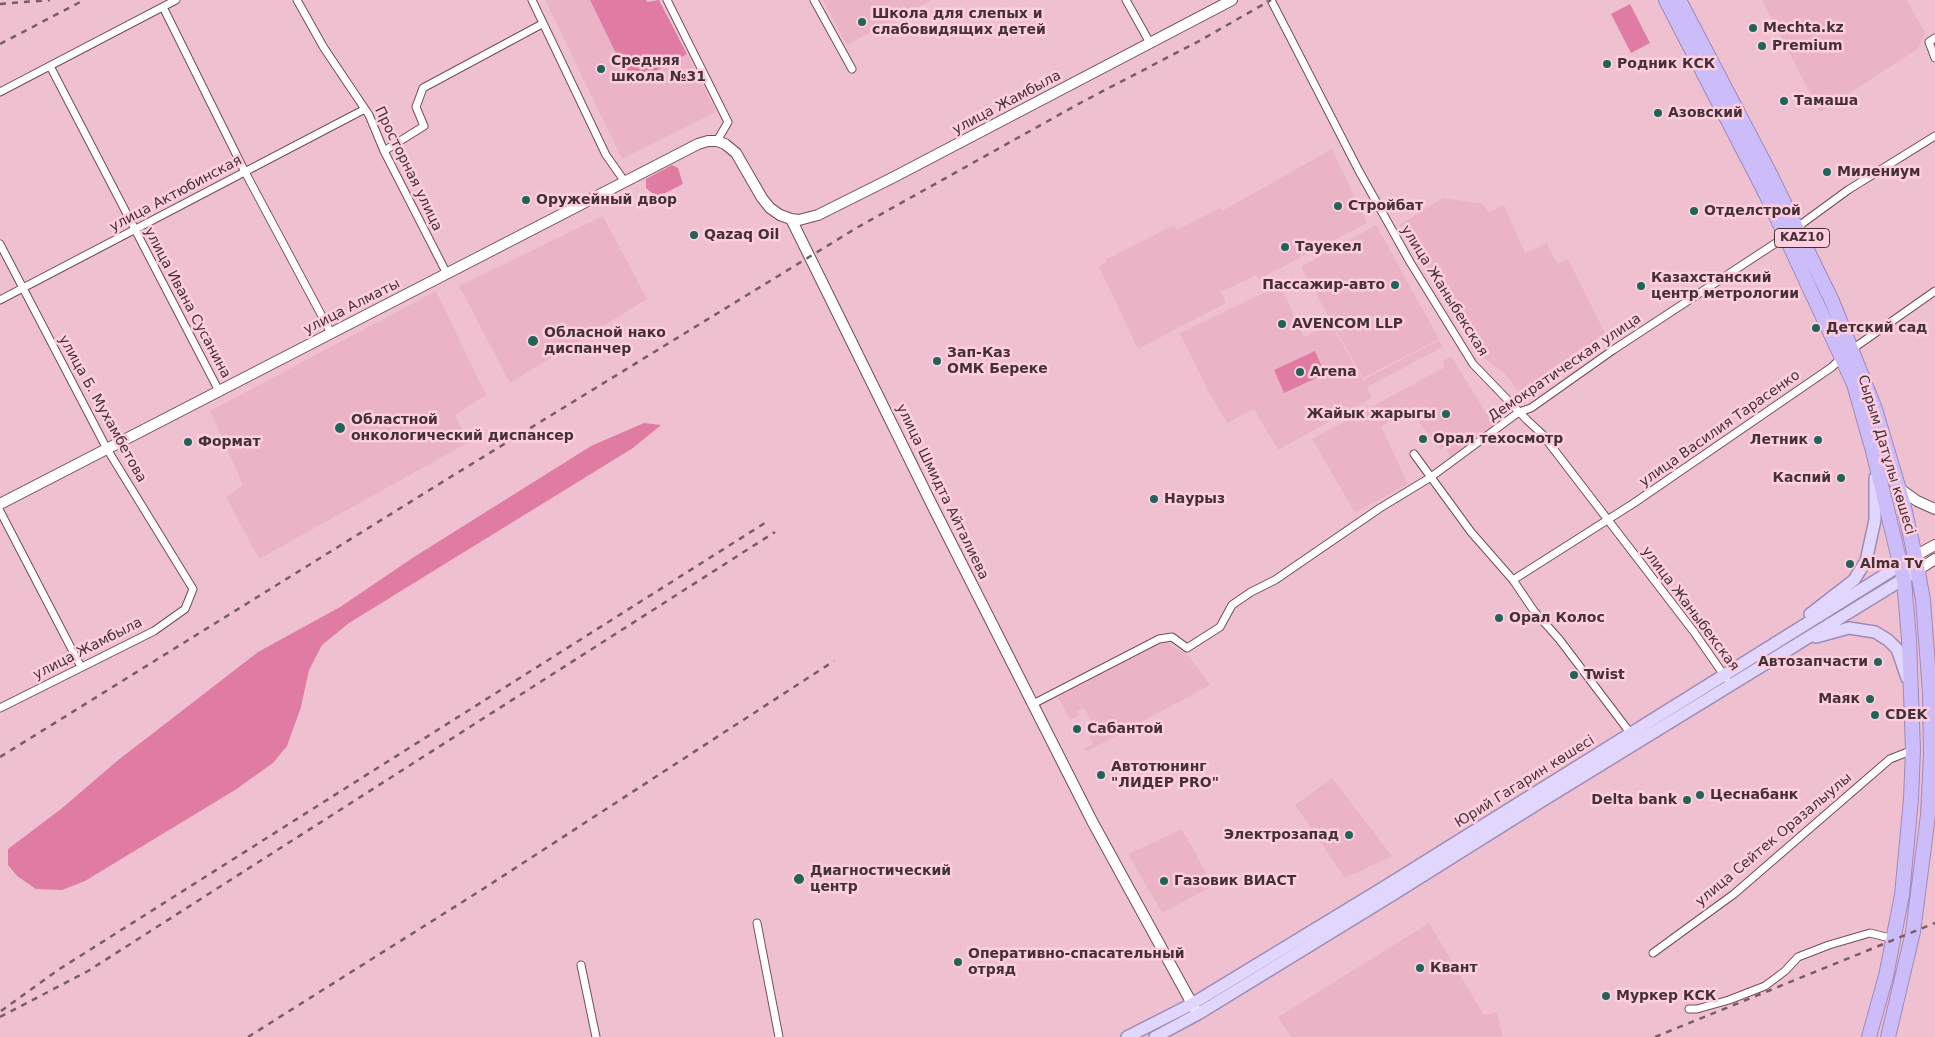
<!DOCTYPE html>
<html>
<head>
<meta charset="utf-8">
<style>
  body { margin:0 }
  canvas { display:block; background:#efc1d0 }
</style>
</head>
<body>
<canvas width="1935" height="1037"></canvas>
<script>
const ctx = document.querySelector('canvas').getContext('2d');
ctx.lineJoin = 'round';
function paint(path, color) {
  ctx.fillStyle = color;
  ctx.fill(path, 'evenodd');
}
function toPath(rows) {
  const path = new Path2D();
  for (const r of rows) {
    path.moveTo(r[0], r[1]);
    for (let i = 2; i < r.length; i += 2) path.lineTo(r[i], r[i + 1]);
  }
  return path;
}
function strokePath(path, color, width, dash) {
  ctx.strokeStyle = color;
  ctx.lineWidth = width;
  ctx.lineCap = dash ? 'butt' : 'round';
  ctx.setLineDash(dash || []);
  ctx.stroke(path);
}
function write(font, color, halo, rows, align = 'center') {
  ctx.font = font + ' "DejaVu Sans",sans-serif';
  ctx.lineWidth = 5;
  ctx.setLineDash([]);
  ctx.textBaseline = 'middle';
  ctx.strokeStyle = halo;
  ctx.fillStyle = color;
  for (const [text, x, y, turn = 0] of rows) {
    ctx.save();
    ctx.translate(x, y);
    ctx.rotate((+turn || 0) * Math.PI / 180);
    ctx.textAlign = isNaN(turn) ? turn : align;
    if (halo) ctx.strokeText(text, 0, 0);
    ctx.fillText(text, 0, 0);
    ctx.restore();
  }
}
paint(toPath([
  [545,0,590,0,631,83,687,54,716,112,622,159],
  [823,0,932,0,847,45],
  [1762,0,1907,0,1925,33,1918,49,1820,112],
  [1332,149,1367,223,1259,279,1256,275,1221,292,1226,303,1138,349,1099,267,1106,262,1105,260,1174,225,1177,230,1220,208,1222,211],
  [1443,198,1483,204,1489,213,1504,205,1525,253,1547,243,1557,264,1568,259,1606,335,1572,355,1520,394,1506,375,1480,355,1399,225],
  [603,216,647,299,510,383,459,286],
  [1376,225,1439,339,1363,378,1301,267],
  [1280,285,1304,337,1331,324,1363,380,1439,340,1443,347,1367,387,1372,398,1278,450,1254,409,1227,423,1208,391,1180,333],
  [436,291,486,395,455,415,469,442,259,559,226,497,243,485,210,411],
  [1451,356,1499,434,1455,463,1445,447,1440,450,1411,411,1381,426,1408,484,1355,513,1312,439,1445,367,1442,362],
  [1165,641,1189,656,1210,685,1086,752,1084,749,1093,744,1089,737,1100,731,1096,725,1094,726,1084,708,1077,711,1079,715,1070,720,1058,697],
  [1332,778,1392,856,1345,878,1295,805],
  [1182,829,1213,886,1162,913,1128,854],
  [1429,923,1484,1015,1497,1012,1503,1037,1291,1037,1278,1017]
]), '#eab4c6');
paint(toPath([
  [590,0,646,0,647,2,659,0,687,54,631,84],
  [1630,4,1650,43,1631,53,1611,14],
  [672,165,678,168,683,184,657,197,646,188,646,179],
  [1315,351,1325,374,1284,393,1274,370],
  [644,423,661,425,633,448,349,623,322,645,309,670,301,707,287,746,273,763,235,790,85,881,62,890,36,889,17,876,8,865,8,849,61,809,117,761,258,652,340,607,414,557,591,446]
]), '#e07ca2');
const street = toPath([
  [297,0,324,48,369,115,384,151,447,274],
  [532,0,606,155,625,182],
  [667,0,728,122,717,141],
  [814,0,852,69],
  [1126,0,1150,43],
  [1271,0,1359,171,1410,262,1473,364,1527,420,1542,434,1694,632,1726,678],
  [163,7,245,172,331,333],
  [1935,38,1929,42,1935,58],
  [50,66,219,391],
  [0,92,176,0],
  [384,151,424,126,416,107,423,88,542,24],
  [1796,228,1848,190,1935,136],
  [0,244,107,449,193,589,185,609,154,631,0,708],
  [0,300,365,109],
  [1851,350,1935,291],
  [1414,454,1471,532,1513,580,1534,611,1559,639,1631,734],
  [0,511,81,667],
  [1513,580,1634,503,1832,367,1843,356],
  [1033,704,1159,639,1172,637,1187,648,1220,627,1232,605,1251,592,1275,580,1380,508,1431,477,1519,412,1531,408,1613,350,1788,235],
  [757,923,779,1037],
  [1653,953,1734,894,1890,759,1913,750],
  [581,965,596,1037],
  [1689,1009,1697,1009,1729,1000,1765,986,1785,971,1798,957,1829,945,1870,933,1894,939]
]);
const secondary = toPath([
  [791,219,799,220,818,215,894,177,1232,0],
  [1899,488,1917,501,1935,509],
  [0,504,698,144,708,141,717,141,725,144,736,153,762,198,770,208,780,215,791,219,933,507,1092,821,1196,1011],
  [1915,556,1935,545],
  [1918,570,1935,559]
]);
const primary = toPath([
  [1810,614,1854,580,1866,561,1875,520,1875,478],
  [1816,637,1849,628,1875,632,1888,640,1897,649,1907,678],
  [1127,1037,1192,1004,1386,886,1915,556],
  [1155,1037,1198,1014,1392,895,1545,799,1918,570]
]);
const highway = toPath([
  [1666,0,1766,194,1854,384,1873,451,1904,580,1909,639,1913,750,1911,799,1902,895,1886,976,1869,1037],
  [1679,0,1769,172,1832,301,1875,409,1903,503,1915,556,1923,600,1930,693,1931,754,1928,815,1913,932,1888,1037]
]);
strokePath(street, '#744c5a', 9);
strokePath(secondary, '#744c5a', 12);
strokePath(primary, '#9d8bb6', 14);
strokePath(highway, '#9d8bb6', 16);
strokePath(street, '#fff', 7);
strokePath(secondary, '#fff', 10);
strokePath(primary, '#e1d7fc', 11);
strokePath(highway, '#cdbcfa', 14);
strokePath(toPath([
  [0,4,50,0],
  [0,44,84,0],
  [0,757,444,481,858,227,1082,102,1201,40,1271,0],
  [1,1011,58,970,768,521],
  [0,1017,88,971,775,532],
  [248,1037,483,889,834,661],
  [1655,1037,1935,923]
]), '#785d66', 2.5, [6, 6]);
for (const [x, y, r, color] of [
  [862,22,5,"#1f6456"],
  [1753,28,5,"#1f6456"],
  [1762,46,5,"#1f6456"],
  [1607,64,5,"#1f6456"],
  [601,69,5,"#1f6456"],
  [1784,101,5,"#1f6456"],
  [1658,113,5,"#1f6456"],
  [1827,172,5,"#1f6456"],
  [526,200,5,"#1f6456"],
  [1338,206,5,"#1f6456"],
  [1694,211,5,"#1f6456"],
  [694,235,5,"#1f6456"],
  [1285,247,5,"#1f6456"],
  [1395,285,5,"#1f6456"],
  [1641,286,5,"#1f6456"],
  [1282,324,5,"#1f6456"],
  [1816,328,5,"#1f6456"],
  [533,341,6,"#1f6456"],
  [937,361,5,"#1f6456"],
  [1300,372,5,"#1f6456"],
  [1446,414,5,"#1f6456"],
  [340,428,6,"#1f6456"],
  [1423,439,5,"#1f6456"],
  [1818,440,5,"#1f6456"],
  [188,442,5,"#1f6456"],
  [1841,478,5,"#1f6456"],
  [1154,499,5,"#1f6456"],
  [1850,564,5,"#1f6456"],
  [1499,618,5,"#1f6456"],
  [1878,662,5,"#1f6456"],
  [1574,675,5,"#1f6456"],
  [1870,699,5,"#1f6456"],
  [1875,715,5,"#1f6456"],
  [1077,729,5,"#1f6456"],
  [1101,775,5,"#1f6456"],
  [1700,795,5,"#1f6456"],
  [1687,800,5,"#1f6456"],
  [1349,835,5,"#1f6456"],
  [799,879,6,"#1f6456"],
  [1164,881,5,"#1f6456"],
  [958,962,5,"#1f6456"],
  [1420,968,5,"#1f6456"],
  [1606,996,5,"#1f6456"]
]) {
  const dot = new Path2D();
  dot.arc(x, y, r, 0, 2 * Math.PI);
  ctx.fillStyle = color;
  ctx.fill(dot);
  strokePath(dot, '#fdcedd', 2);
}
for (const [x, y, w] of [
  [1802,238,55]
]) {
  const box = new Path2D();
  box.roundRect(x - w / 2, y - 9.5, w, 19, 4);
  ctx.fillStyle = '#fdcedd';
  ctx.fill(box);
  strokePath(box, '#443138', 1);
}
write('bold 12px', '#443138', null, [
  ["KAZ10",1802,238]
]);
write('bold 14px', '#443138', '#fdcedd', [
  ["Школа для слепых и",872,14],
  ["слабовидящих детей",872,30],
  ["Mechta.kz",1763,28],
  ["Premium",1772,46],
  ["Средняя",611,61],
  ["школа №31",611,77],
  ["Родник КСК",1617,64],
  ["Тамаша",1794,101],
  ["Азовский",1668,113],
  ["Милениум",1837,172],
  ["Оружейный двор",536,200],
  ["Стройбат",1348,206],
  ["Отделстрой",1704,211],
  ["Qazaq Oil",704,235],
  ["Тауекел",1295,247],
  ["Казахстанский",1651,278],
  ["центр метрологии",1651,294],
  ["Пассажир-авто",1385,285,"right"],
  ["AVENCOM LLP",1292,324],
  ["Детский сад",1826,328],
  ["Обласной нако",544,333],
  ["диспанчер",544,349],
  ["Зап-Каз",947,353],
  ["ОМК Береке",947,369],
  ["Arena",1310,372],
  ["Жайык жарыгы",1436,414,"right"],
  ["Областной",351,420],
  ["онкологический диспансер",351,436],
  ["Орал техосмотр",1433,439],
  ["Летник",1808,440,"right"],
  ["Формат",198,442],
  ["Каспий",1831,478,"right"],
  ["Наурыз",1164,499],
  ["Alma Tv",1860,564],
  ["Орал Колос",1509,618],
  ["Автозапчасти",1868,662,"right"],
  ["Twist",1584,675],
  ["Маяк",1860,699,"right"],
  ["CDEK",1885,715],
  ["Сабантой",1087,729],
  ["Автотюнинг",1111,767],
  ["\"ЛИДЕР PRO\"",1111,783],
  ["Цеснабанк",1710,795],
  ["Delta bank",1677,800,"right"],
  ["Электрозапад",1339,835,"right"],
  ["Диагностический",810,871],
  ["центр",810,887],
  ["Газовик ВИАСТ",1174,881],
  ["Оперативно-спасательный",968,954],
  ["отряд",968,970],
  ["Квант",1430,968],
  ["Муркер КСК",1616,996]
], 'left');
write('14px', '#443138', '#fdcedd', [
  ["улица Жамбыла",1007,103,-28],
  ["Просторная улица",408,169,64],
  ["улица Актюбинская",176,194,-28],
  ["улица Жаныбекская",1444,291,58],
  ["улица Ивана Сусанина",187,303,62],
  ["улица Алматы",352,307,-27],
  ["Демократическая улица",1565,368,-34],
  ["улица Б. Мухамбетова",102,409,61],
  ["улица Василия Тарасенко",1720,429,-35],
  ["Сырым Датұлы көшесі",1886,455,73],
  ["улица Шмидта Айталиева",942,492,64],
  ["улица Жаныбекская",1690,609,53],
  ["улица Жамбыла",88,649,-27],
  ["Юрий Гагарин көшесі",1525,782,-32],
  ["улица Сейтек Оразалыулы",1774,840,-40]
]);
</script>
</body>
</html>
